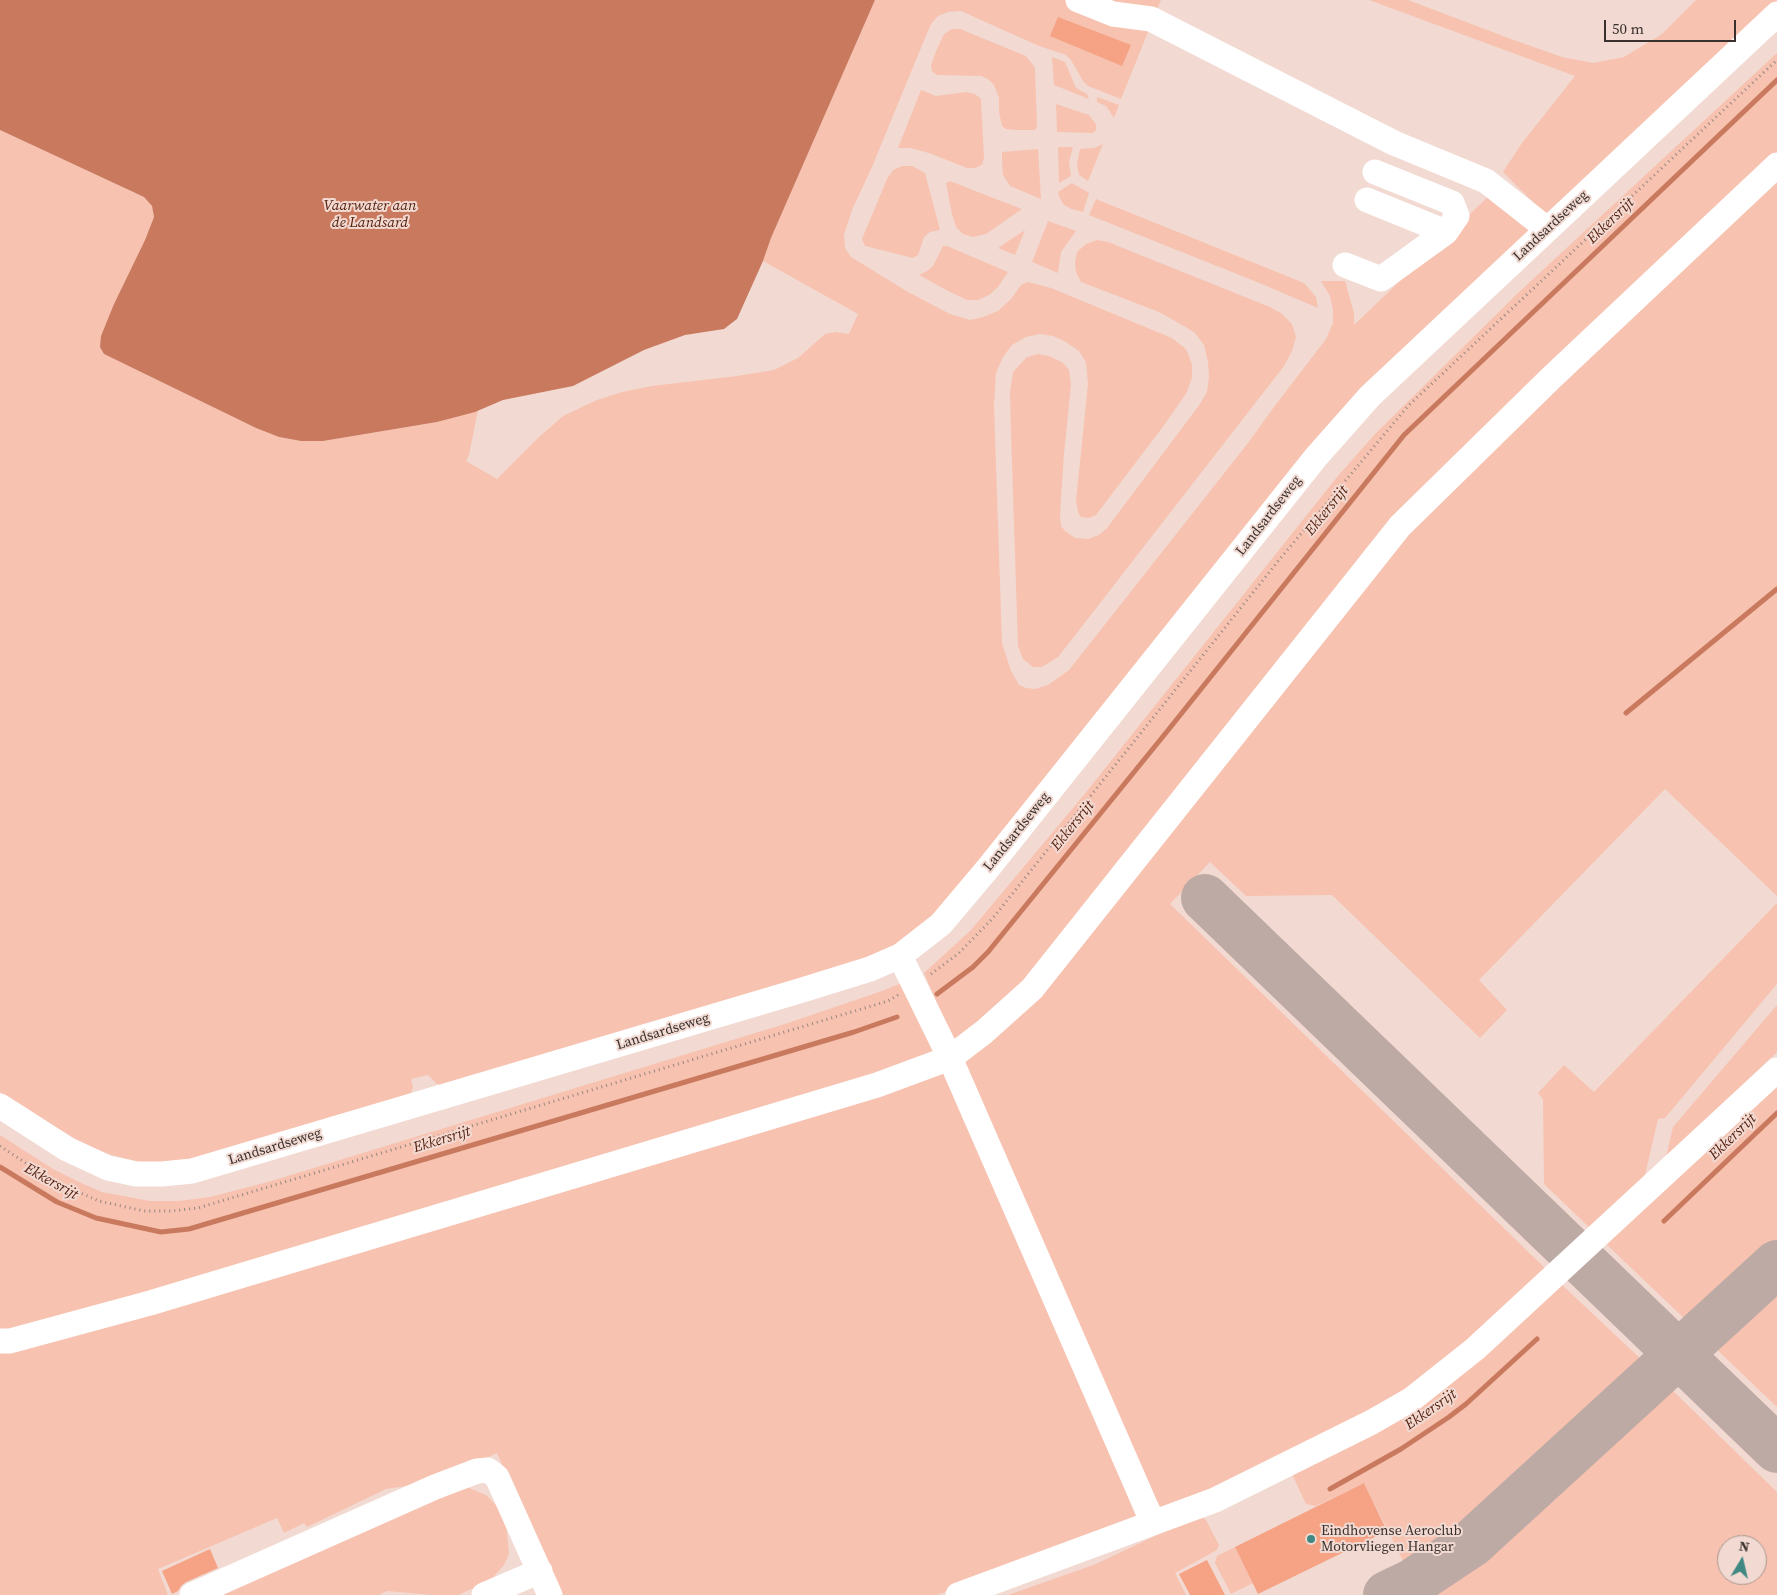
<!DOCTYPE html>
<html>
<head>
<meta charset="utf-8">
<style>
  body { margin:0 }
  #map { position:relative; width:1777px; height:1595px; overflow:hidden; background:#f2dad2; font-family:"Source Serif 4",serif }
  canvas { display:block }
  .north { position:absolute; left:1717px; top:1535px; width:50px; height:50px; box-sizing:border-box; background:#f2dad2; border:1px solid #a89690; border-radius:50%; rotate:9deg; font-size:14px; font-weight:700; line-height:20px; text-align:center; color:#3a312e }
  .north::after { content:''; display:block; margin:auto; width:18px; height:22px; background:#408883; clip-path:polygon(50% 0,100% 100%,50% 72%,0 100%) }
  .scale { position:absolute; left:1604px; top:20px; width:132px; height:22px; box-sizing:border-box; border:2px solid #3a312e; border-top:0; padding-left:6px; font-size:15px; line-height:18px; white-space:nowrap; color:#3a312e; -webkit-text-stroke:4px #f2dad2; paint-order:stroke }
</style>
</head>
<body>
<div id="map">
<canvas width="1777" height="1595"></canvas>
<div class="north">N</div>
<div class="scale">50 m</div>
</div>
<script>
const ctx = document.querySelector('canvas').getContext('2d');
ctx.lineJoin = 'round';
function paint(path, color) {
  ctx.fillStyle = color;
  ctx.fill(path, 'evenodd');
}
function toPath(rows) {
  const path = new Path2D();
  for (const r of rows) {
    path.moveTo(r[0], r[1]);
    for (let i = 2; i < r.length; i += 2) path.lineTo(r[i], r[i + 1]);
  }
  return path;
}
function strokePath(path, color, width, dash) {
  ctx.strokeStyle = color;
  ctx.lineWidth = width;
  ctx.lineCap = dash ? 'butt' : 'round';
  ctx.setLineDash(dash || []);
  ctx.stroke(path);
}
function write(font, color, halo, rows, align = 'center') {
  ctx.font = font + ' "Source Serif 4",serif';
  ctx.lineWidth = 4;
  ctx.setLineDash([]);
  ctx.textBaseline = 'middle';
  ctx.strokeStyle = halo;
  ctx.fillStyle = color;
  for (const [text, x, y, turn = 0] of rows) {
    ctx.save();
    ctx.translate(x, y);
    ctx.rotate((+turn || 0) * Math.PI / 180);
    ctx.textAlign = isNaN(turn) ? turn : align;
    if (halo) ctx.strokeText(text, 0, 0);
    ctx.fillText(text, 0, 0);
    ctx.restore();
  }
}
paint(toPath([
  [875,0,1161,0,1121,99,1088,86,1083,81,1071,60,1066,55,1039,46,961,11,948,12,938,16,931,24,911,72,872,167,852,210,844,235,845,248,851,257,908,292,950,314,970,320,983,317,998,311,1011,299,1021,285,1028,282,1051,288,1172,338,1186,349,1192,364,1192,377,1187,392,1165,424,1096,515,1089,518,1081,517,1078,512,1076,501,1088,384,1086,362,1079,351,1066,342,1053,336,1040,334,1026,337,1012,345,1003,357,996,373,994,405,1002,643,1011,671,1019,685,1026,688,1035,689,1048,685,1069,670,1248,443,1274,407,1326,339,1333,323,1333,310,1330,296,1321,281,1345,281,1354,313,1354,325,1493,192,1529,227,1529,234,1200,598,920,931,884,951,849,964,446,1088,436,1083,428,1075,411,1079,413,1087,409,1099,189,1163,140,1162,108,1154,77,1140,0,1092,0,130,144,197,152,206,154,217,145,240,114,304,104,354,256,428,279,437,301,441,323,441,437,422,478,410,469,455,466,461,497,479,539,437,563,416,597,400,622,392,652,386,737,376,774,370,798,358,825,334,836,332,849,334,858,314,763,261,771,238],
  [1369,0,1408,0,1511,39,1562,57,1593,63,1624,57,1662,34,1696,0,1777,0,1777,1,1551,215,1542,211,1503,172,1522,143,1575,76],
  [952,29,960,29,1026,56,1030,61,1035,68,1037,126,1035,130,1014,130,1006,129,1002,126,999,112,999,98,994,85,988,79,981,76,937,75,932,71,931,65,937,49,944,34],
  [1777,53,1777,896,1665,789,1479,980,1507,1010,1480,1038,1332,895,1246,896,1210,862,1170,904,1548,1271,1426,1380,1370,1416,1168,1511,1160,1506,1149,1491,924,973,971,930,1083,796,1337,477,1375,434,1518,293],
  [1052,57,1065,62,1076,88,1087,94,1089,99,1054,85],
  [921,90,936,96,966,92,975,94,981,99,984,158,982,165,975,168,967,168,929,153,910,148,898,148],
  [1097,97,1119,105,1114,118,1106,106,1097,102],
  [1056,104,1089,115,1096,124,1096,130,1093,133,1057,132],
  [1103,144,1088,181,1079,175,1077,165,1080,149,1094,148],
  [1058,147,1073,147,1069,162,1071,176,1059,183],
  [1038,149,1041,199,1010,186,1003,175,1002,162,1002,152],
  [902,166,912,166,925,173,940,230,930,232,924,237,918,255,913,258,865,246,862,239,887,179,893,170],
  [950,181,983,194,1022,209,986,234,973,237,963,234,956,227,952,214,946,183],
  [1072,183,1089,193,1083,212,1071,209,1063,204,1059,196,1058,192],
  [1096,199,1304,283,1316,297,1318,308,1257,282,1089,215],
  [1048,221,1076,231,1061,252,1058,273,1032,262],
  [1025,230,1015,255,998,248],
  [1097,240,1108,242,1270,307,1281,313,1292,324,1296,337,1292,351,1284,366,1073,638,1058,657,1042,667,1033,667,1023,659,1018,646,1011,433,1010,393,1013,372,1027,357,1038,354,1049,356,1062,362,1069,370,1071,385,1064,454,1060,514,1061,526,1065,531,1075,538,1088,539,1099,535,1107,528,1200,404,1207,392,1209,377,1208,362,1204,345,1195,333,1184,326,1159,312,1081,282,1076,272,1075,263,1077,252,1086,244],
  [943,246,947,246,1008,272,998,287,989,295,978,300,967,300,946,290,919,275,927,271,933,266],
  [1777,903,1777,984,1665,1118,1658,1119,1643,1184,1592,1230,1544,1184,1543,1099,1538,1093,1564,1065,1594,1092],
  [909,980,1103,1435,1139,1524,937,1595,559,1595,497,1453,433,1482,386,1489,307,1527,304,1523,284,1533,277,1518,158,1569,168,1595,0,1595,0,1135,53,1169,79,1182,102,1192,150,1201,179,1201,210,1197,268,1182,788,1023,882,991],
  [1777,1005,1777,1052,1666,1157,1673,1127],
  [1777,1081,1777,1240,1688,1322,1604,1242],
  [1560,1283,1644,1362,1486,1512,1438,1548,1405,1565,1364,1483,1316,1506,1306,1504,1291,1472],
  [1777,1285,1777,1407,1712,1345],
  [1667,1385,1777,1492,1777,1595,1418,1595,1452,1576,1497,1541],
  [1727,1545,1757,1545,1757,1575,1727,1575],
  [445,1488,469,1488,486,1495,499,1508,506,1521,509,1554,504,1565,490,1581,458,1595,432,1595,387,1591,379,1595,202,1595],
  [1199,1515,1206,1520,1219,1545,1217,1550,1175,1573,1186,1595,1008,1595,1096,1564],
  [1235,1547,1253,1583,1231,1594,1215,1563,1217,1556]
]), '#f7c2b0');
paint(toPath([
  [0,0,875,0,771,238,763,261,737,319,724,329,685,335,644,350,573,386,503,400,475,412,437,422,323,441,301,441,279,437,256,428,104,354,100,347,101,336,114,304,145,240,154,217,152,206,144,197,0,130]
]), '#c97a5e');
strokePath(toPath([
  [1626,713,1777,589],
  [937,994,973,967,988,952,1169,729,1404,435,1777,80],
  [0,1167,57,1202,96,1218,161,1232,189,1229,854,1032,897,1017],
  [1664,1221,1777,1113],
  [1330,1489,1401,1449,1449,1417,1466,1404,1537,1339]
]), '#c97a5e', 5);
strokePath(toPath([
  [1205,898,1777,1449],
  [1387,1595,1412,1583,1472,1543,1777,1264]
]), '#beaaa4', 48);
paint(toPath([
  [1058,17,1131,45,1122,66,1050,36],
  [1364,1483,1387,1531,1258,1594,1235,1547],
  [210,1549,218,1568,186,1582,181,1586,178,1591,172,1594,162,1571],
  [1207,1560,1225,1595,1190,1595,1179,1574]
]), '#f5a285');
strokePath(toPath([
  [931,974,959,953,993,918,1279,560,1408,406,1777,60],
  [0,1146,55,1182,99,1201,144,1211,172,1211,198,1208,888,1001,898,995]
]), '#978681', 3, [1, 4]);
strokePath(toPath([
  [1078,0,1113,14,1151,19,1394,143,1486,181,1547,229],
  [1367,200,1446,232],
  [1345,265,1381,279,1446,232,1457,216,1452,203,1375,172],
  [900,956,950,1058,1153,1523],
  [0,1106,67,1149,108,1168,136,1174,162,1174,192,1171,799,991,870,969,900,956,941,924,989,867,1316,457,1370,396,1777,14],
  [0,1341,10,1341,150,1303,877,1085,950,1058,984,1032,1032,989,1400,526,1551,378,1777,165],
  [192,1595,435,1487,477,1471,488,1470,497,1477,550,1595],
  [484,1595,540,1571],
  [958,1595,1215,1500,1372,1422,1412,1399,1475,1349,1777,1070]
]), '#fff', 25);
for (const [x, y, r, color] of [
  [1311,1539,5,"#408883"]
]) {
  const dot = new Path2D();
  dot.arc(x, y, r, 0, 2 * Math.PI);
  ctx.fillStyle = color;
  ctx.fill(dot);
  strokePath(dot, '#f2dad2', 2);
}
write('14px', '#3a312e', '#f2dad2', [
  ["Landsardseweg",1551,226,-43],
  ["Landsardseweg",1269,516,-52],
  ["Landsardseweg",1017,832,-51],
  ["Landsardseweg",663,1032,-17],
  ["Landsardseweg",275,1147,-17]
]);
write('14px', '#3a312e', '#f2dad2', [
  ["Eindhovense Aeroclub",1321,1531],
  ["Motorvliegen Hangar",1321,1547]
], 'left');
write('italic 15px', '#572311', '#f2dad2', [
  ["Vaarwater aan",370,206],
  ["de Landsard",370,223],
  ["Ekkersrijt",1611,221,-44],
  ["Ekkersrijt",1327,511,-51],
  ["Ekkersrijt",1073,826,-51],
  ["Ekkersrijt",1733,1137,-44],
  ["Ekkersrijt",442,1140,-17],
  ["Ekkersrijt",51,1182,29],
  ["Ekkersrijt",1431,1410,-35]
]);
</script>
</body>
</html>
